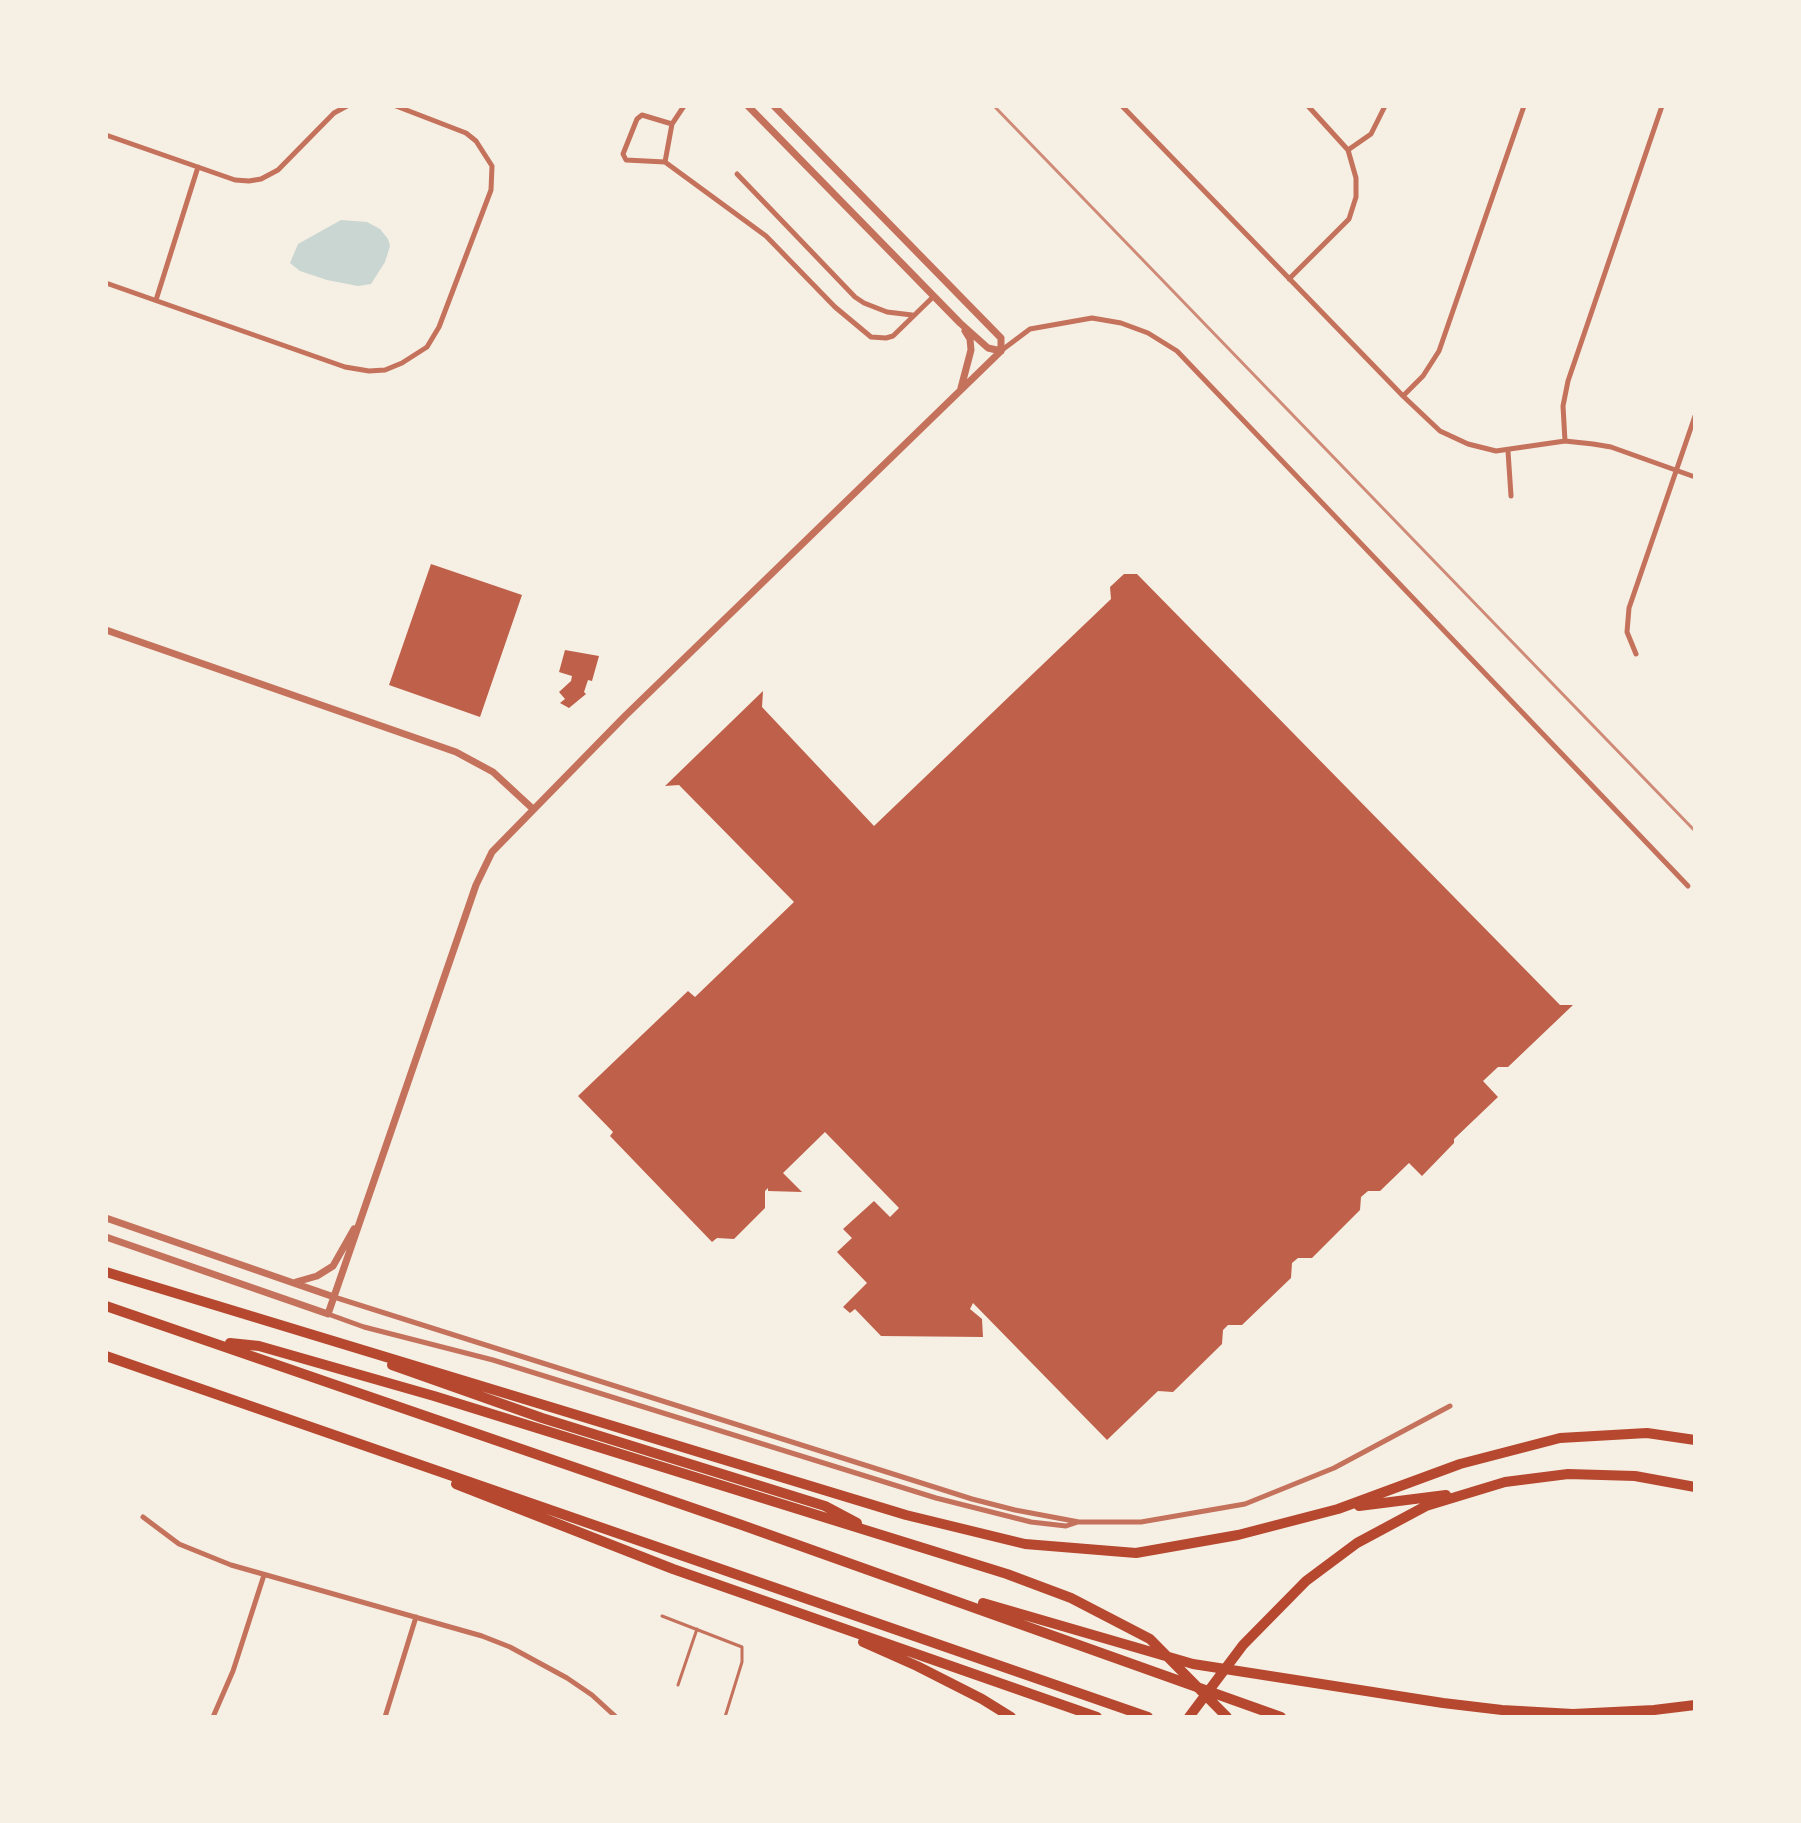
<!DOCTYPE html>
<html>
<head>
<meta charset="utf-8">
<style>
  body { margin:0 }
  #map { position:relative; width:1801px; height:1823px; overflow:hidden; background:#f6efe4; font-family:"Work Sans",sans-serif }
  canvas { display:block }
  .frame { position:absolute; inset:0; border:108px solid #f6efe4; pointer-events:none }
</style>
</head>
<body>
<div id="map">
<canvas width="1801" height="1823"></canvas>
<div class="frame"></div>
</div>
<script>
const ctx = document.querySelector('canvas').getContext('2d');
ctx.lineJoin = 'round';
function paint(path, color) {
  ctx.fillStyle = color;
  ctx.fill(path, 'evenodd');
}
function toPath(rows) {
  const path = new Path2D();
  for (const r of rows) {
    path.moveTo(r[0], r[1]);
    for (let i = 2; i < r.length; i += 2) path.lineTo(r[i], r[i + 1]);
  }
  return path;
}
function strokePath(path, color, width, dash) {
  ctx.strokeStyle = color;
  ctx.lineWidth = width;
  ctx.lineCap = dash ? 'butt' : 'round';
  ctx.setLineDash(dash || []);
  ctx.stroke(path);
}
paint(toPath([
  [341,220,367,222,380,229,388,239,390,246,385,262,371,284,358,286,327,280,300,271,290,263,298,244]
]), '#c9d6d2');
paint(toPath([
  [431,564,522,595,480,717,389,685],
  [1124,574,1137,574,1560,1005,1573,1005,1508,1067,1498,1067,1483,1081,1498,1097,1454,1139,1454,1143,1422,1176,1409,1163,1380,1191,1368,1191,1361,1197,1360,1210,1312,1258,1298,1258,1292,1263,1291,1278,1242,1325,1228,1325,1223,1330,1222,1344,1173,1392,1158,1391,1107,1440,973,1303,970,1309,982,1319,983,1337,881,1336,855,1309,850,1313,843,1307,867,1283,837,1252,852,1238,843,1229,874,1201,890,1217,899,1208,825,1132,783,1173,802,1192,768,1191,768,1188,765,1191,765,1208,734,1239,717,1238,712,1242,610,1136,613,1132,578,1096,688,991,695,997,794,902,679,785,665,786,763,691,762,707,874,826,1111,599,1110,587],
  [565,650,599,656,592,681,588,680,584,692,586,694,569,708,560,703,565,699,559,692,571,681,572,676,559,672]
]), '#bf614a');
strokePath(toPath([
  [662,1616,742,1647,742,1662,725,1717],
  [678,1685,697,1629]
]), '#c5725c', 3);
strokePath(toPath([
  [1122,106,1403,396,1440,431,1468,444,1496,451,1565,441,1593,444,1611,447,1695,477],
  [672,124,642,115,637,119,623,154,626,160,665,162,672,124,684,106],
  [106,135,235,180,249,181,261,179,278,170,334,113,347,106],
  [1348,150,1371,134,1385,106],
  [665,162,766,236,835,307,871,337,886,338,893,336,934,296],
  [737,174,855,297,864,303,887,312,912,315],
  [1289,279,1349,219,1356,197,1356,178,1348,150,1308,106],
  [106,283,345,367,369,371,385,370,402,363,427,347,439,327,491,190,492,166,476,141,466,133,396,106],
  [156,300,198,167],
  [1002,350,1030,329,1092,318,1121,323,1148,333,1177,351,1688,886],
  [1403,396,1423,376,1439,351,1524,106],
  [1565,441,1563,406,1568,381,1662,106],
  [1508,451,1511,496],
  [1636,654,1627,632,1629,608,1695,416],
  [334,1297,972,1499,1015,1510,1079,1522,1141,1522,1245,1504,1334,1468,1450,1406],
  [328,1314,364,1327,493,1360,936,1498,1031,1522,1066,1526,1078,1522],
  [143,1517,179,1544,231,1565,482,1636,510,1647,567,1678,592,1695,616,1717],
  [213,1717,233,1671,264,1575],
  [385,1717,416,1617]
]), '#c5725c', 5);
strokePath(toPath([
  [748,106,960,323,988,348,1001,351],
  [774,106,1001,338,1001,351],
  [961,388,971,350,970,339,965,331],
  [106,630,456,752,493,772,533,809],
  [106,1218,334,1297],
  [106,1237,328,1314,476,885,492,852,625,716,1001,351],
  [296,1282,317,1276,333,1266,354,1229]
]), '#c5725c', 7);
strokePath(toPath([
  [106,1272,906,1515,1025,1544,1136,1553,1238,1535,1338,1509,1460,1464,1560,1438,1647,1433,1695,1440],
  [106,1306,739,1524,1281,1717],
  [230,1343,259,1346,434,1396,1007,1574,1071,1598,1150,1639,1227,1717],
  [106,1356,1148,1717],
  [392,1365,542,1418,825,1506,857,1523],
  [456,1484,673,1569,1097,1717],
  [1359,1506,1446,1495],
  [983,1603,1193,1664,1443,1703,1502,1710,1573,1714,1654,1710,1695,1705],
  [863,1642,917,1666,982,1699,1011,1717],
  [1189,1717,1243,1645,1306,1581,1357,1543,1426,1506,1505,1482,1568,1474,1635,1476,1695,1487]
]), '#b5482f', 10);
strokePath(toPath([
  [994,106,1695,831]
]), '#cf8b77', 3);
</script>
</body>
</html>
